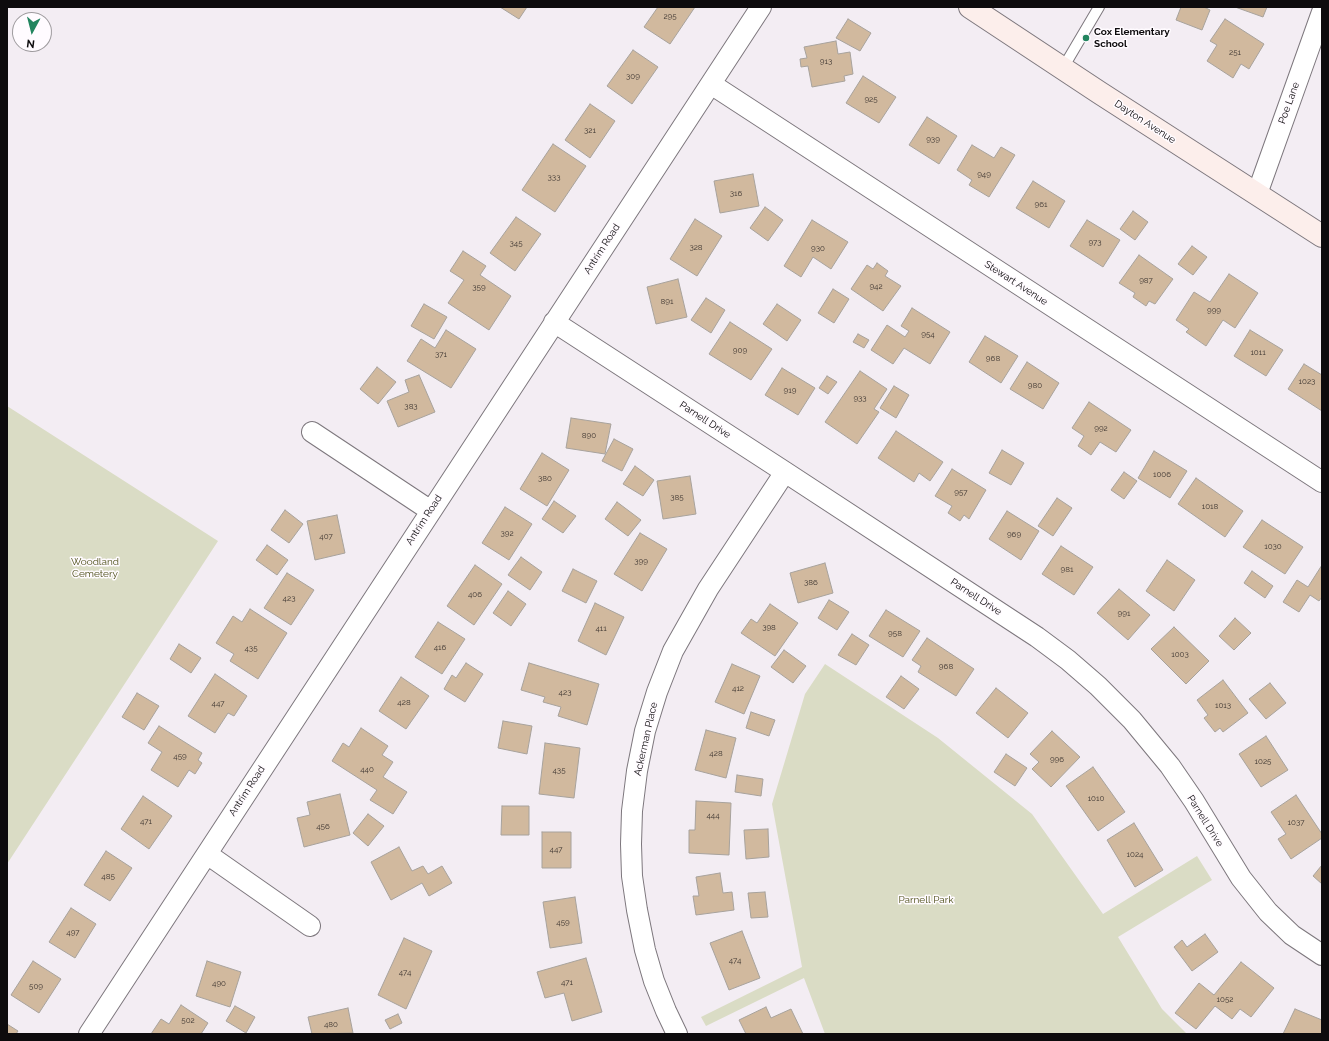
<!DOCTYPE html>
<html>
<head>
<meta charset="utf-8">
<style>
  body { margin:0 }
  #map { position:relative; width:1329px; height:1041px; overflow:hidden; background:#f3edf3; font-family:Raleway,sans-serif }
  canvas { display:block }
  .frame { position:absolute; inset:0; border:8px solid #0d0b0d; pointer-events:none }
  .north { position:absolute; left:12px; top:12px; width:40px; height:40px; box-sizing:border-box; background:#fffbff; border:1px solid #9e9b9e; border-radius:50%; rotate:187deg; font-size:11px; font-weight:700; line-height:16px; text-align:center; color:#0d0b0d }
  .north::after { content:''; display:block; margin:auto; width:14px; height:18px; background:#22855f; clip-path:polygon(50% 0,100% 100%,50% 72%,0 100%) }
</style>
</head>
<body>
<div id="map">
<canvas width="1329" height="1041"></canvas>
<div class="frame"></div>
<div class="north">N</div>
</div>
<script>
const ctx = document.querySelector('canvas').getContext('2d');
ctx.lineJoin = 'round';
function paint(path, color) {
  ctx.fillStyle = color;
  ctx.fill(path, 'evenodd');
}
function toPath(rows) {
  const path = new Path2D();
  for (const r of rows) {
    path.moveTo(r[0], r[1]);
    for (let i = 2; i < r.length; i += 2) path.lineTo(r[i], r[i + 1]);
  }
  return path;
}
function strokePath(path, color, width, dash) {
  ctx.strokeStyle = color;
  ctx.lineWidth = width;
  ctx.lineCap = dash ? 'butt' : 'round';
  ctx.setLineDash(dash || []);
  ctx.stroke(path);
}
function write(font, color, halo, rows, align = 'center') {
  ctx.font = font + ' Raleway,sans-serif';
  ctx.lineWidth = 3;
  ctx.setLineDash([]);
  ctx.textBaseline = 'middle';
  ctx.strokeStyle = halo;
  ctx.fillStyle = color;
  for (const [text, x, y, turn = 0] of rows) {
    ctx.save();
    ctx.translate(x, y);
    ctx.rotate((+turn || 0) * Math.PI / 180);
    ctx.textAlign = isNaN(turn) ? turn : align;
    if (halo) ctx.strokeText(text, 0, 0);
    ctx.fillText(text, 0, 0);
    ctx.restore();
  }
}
paint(toPath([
  [7,406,218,541,7,864],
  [825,664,938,738,1032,814,1103,914,1197,856,1212,880,1118,937,1162,1009,1187,1034,825,1034,804,978,706,1026,701,1017,802,967,772,804,805,694]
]), '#dadcc5');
const building = toPath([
  [500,7,527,7,519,19,500,7],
  [658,7,695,7,670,44,644,27,658,7],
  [1181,7,1204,7,1210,10,1202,30,1176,20,1181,7],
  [1235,7,1267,7,1263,17,1235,7],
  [848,19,871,33,860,51,836,38,848,19],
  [1225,19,1264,44,1249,69,1241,64,1233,78,1207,61,1217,45,1210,41,1225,19],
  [836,41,838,54,850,52,853,74,844,76,845,81,812,87,808,66,801,67,800,59,807,58,804,47,836,41],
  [633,50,658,67,632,104,607,86,633,50],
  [863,76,896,97,879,123,846,103,863,76],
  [590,104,615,121,590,158,565,140,590,104],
  [927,117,957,136,939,164,909,145,927,117],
  [553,144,586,166,555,212,522,190,553,144],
  [972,145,994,158,1001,147,1015,155,989,197,969,185,972,180,957,170,972,145],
  [753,174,759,206,720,213,714,181,753,174],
  [1033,181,1065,201,1049,228,1016,208,1033,181],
  [765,207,783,220,768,241,750,228,765,207],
  [1133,211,1148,222,1135,240,1120,229,1133,211],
  [516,217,541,234,515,271,490,253,516,217],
  [695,219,722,236,697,276,670,259,695,219],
  [812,220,848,242,831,269,813,257,801,277,784,266,812,220],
  [1087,220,1120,240,1103,267,1070,246,1087,220],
  [1192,246,1207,257,1193,275,1178,264,1192,246],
  [463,251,486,266,480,275,511,296,489,330,448,303,464,280,450,271,463,251],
  [1139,255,1173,279,1155,304,1149,301,1146,306,1133,297,1135,293,1119,283,1139,255],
  [877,263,888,271,885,276,901,286,883,311,851,289,867,265,873,269,877,263],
  [1229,274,1258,293,1235,328,1223,320,1206,346,1186,332,1189,329,1176,320,1194,292,1210,302,1229,274],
  [678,279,687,317,656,324,647,287,678,279],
  [833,289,849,299,834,323,818,313,833,289],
  [706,298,725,310,711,333,691,320,706,298],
  [424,304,447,317,434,339,411,326,424,304],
  [777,304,801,320,787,341,763,324,777,304],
  [912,308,950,332,930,364,904,348,893,364,871,350,887,325,905,337,909,331,901,326,912,308],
  [730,322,772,349,751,380,709,354,730,322],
  [446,330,476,349,451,388,407,361,421,339,435,348,446,330],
  [1250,330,1283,350,1266,376,1234,356,1250,330],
  [858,334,869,340,864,348,853,342,858,334],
  [985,336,1018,356,1001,383,969,362,985,336],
  [1027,362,1059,383,1043,409,1010,389,1027,362],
  [1304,364,1322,375,1322,411,1288,389,1304,364],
  [377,367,396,382,378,404,360,389,377,367],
  [782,368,815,388,798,415,765,395,782,368],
  [860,371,887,389,874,409,879,412,857,444,825,422,860,371],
  [419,375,435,412,398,427,387,401,409,392,405,380,419,375],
  [827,376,837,382,828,394,819,388,827,376],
  [894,386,909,395,896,418,880,408,894,386],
  [1089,402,1131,430,1116,452,1100,442,1091,455,1078,446,1084,436,1072,428,1089,402],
  [571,418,611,424,605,454,566,448,571,418],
  [896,431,943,462,930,481,919,473,914,482,878,458,896,431],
  [614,439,633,449,622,471,602,461,614,439],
  [1002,450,1024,463,1011,485,989,473,1002,450],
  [1154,451,1187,471,1170,498,1138,478,1154,451],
  [542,453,569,470,547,506,520,489,542,453],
  [635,466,654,480,643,496,623,484,635,466],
  [952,469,986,490,969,519,964,515,960,521,948,513,952,506,935,496,952,469],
  [1124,472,1137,481,1124,499,1111,490,1124,472],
  [690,476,696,514,663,519,657,481,690,476],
  [1196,478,1243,511,1225,537,1178,504,1196,478],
  [1057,498,1072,508,1053,536,1038,526,1057,498],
  [554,501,576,516,563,533,542,519,554,501],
  [617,502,641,520,628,536,605,519,617,502],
  [505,507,532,524,509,560,482,543,505,507],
  [285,510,303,524,289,543,271,530,285,510],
  [1007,511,1039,531,1021,560,989,539,1007,511],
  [337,515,345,553,315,560,307,521,337,515],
  [1262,520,1303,547,1285,574,1243,547,1262,520],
  [640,533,667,549,642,591,614,574,640,533],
  [267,545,288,560,277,575,256,560,267,545],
  [1061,546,1093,567,1074,595,1042,574,1061,546],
  [521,557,542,572,530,590,508,575,521,557],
  [1167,560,1195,580,1174,611,1146,591,1167,560],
  [825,563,833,593,798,603,790,573,825,563],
  [475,565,502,584,474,625,447,606,475,565],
  [1322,565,1322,597,1319,601,1310,595,1299,612,1283,602,1297,580,1308,587,1322,565],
  [573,569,597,581,586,603,562,591,573,569],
  [1252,571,1273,586,1265,598,1244,583,1252,571],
  [287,573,314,590,291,625,264,608,287,573],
  [1119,589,1150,615,1128,640,1097,613,1119,589],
  [508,591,526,604,511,626,493,613,508,591],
  [829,600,849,612,837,630,818,618,829,600],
  [595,603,624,617,606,655,578,641,595,603],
  [770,604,798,623,775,656,741,633,751,619,757,623,770,604],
  [250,609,287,633,258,679,230,661,234,654,216,643,233,616,242,622,250,609],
  [886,610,920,631,903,657,869,636,886,610],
  [1235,618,1251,633,1234,650,1219,636,1235,618],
  [438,622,465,639,442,674,415,657,438,622],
  [1174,627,1209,661,1186,684,1151,649,1174,627],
  [852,634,869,645,856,665,838,655,852,634],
  [927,638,974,669,956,696,918,672,921,666,912,660,927,638],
  [179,644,201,658,191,673,170,659,179,644],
  [784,650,806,666,793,683,771,667,784,650],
  [466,663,483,674,465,702,444,689,452,675,456,678,466,663],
  [529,663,599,684,587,725,558,716,561,707,543,702,545,697,521,690,529,663],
  [732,664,760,676,744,714,715,702,732,664],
  [215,674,247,696,234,716,228,713,215,733,188,716,215,674],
  [901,676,919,689,904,709,886,697,901,676],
  [401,677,429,696,406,729,379,711,401,677],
  [1223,680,1248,713,1223,732,1220,728,1215,732,1204,718,1208,715,1197,700,1223,680],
  [1270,683,1286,703,1266,719,1249,699,1270,683],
  [996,688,1028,713,1008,738,976,713,996,688],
  [137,693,159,706,144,730,122,717,137,693],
  [751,712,775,720,769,736,746,728,751,712],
  [503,721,532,726,527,754,498,748,503,721],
  [159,726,202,753,198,760,202,763,195,774,189,770,178,787,151,770,162,752,148,743,159,726],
  [361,728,388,746,382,755,393,762,383,777,407,792,393,814,370,800,377,790,332,761,343,743,349,747,361,728],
  [706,730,736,738,726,778,695,770,706,730],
  [1052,731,1080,757,1051,787,1032,769,1039,762,1030,754,1052,731],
  [1266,736,1288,770,1261,787,1239,754,1266,736],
  [545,743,580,748,574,798,539,794,545,743],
  [1006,754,1027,768,1015,786,994,772,1006,754],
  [1093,767,1125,812,1098,831,1066,786,1093,767],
  [737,775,763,779,761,796,735,792,737,775],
  [340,794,350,835,304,847,297,818,310,815,307,802,340,794],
  [1296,795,1322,834,1322,838,1291,859,1278,839,1286,834,1271,812,1296,795],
  [143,796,172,816,149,849,121,829,143,796],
  [696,801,731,803,729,855,689,853,689,830,695,830,696,801],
  [502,806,529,806,529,835,501,835,502,806],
  [368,814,384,826,368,846,353,833,368,814],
  [1134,823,1163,870,1135,887,1107,840,1134,823],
  [768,829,769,857,746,859,744,830,768,829],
  [542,832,571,832,571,868,542,868,542,832],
  [399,847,412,871,423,866,428,874,442,866,452,883,429,896,422,883,391,900,371,862,399,847],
  [106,851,132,868,110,901,84,885,106,851],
  [1322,865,1322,884,1313,876,1322,865],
  [720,873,723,893,732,892,734,910,696,915,693,896,699,896,696,877,720,873],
  [765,892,768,917,751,918,748,893,765,892],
  [575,897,582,943,550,948,543,902,575,897],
  [71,908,96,924,75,958,49,942,71,908],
  [742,931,760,978,729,990,710,943,742,931],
  [1205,934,1218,952,1192,971,1174,947,1182,940,1187,947,1205,934],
  [404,938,432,951,406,1009,378,995,404,938],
  [586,958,602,1012,572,1021,564,993,545,998,537,972,586,958],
  [33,961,61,979,39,1013,11,995,33,961],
  [207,961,241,972,230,1007,196,996,207,961],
  [1241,962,1274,988,1251,1017,1240,1009,1232,1019,1215,1006,1196,1029,1175,1013,1199,983,1214,995,1241,962],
  [181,1005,208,1023,201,1034,151,1034,161,1019,169,1024,181,1005],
  [235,1006,255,1017,246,1033,226,1021,235,1006],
  [766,1007,771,1018,791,1009,803,1034,746,1034,739,1020,766,1007],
  [348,1008,353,1033,312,1034,308,1017,348,1008],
  [1295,1009,1322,1020,1322,1034,1283,1034,1295,1009],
  [398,1014,402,1023,390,1029,385,1020,398,1014],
  [7,1024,18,1031,16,1034,7,1034,7,1024]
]);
paint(building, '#d1b99e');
strokePath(building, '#a7a29c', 1);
const lane = toPath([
  [1063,68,1099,7]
]);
const street = toPath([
  [711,84,1322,482],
  [1257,194,1322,12],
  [554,322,785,472,1037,637,1068,660,1098,686,1132,720,1170,766,1194,801,1241,878,1268,912,1292,935,1322,955],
  [312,432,431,511],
  [207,854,310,926],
  [89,1034,761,7],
  [677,1034,666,1011,654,981,645,950,637,910,632,876,631,844,632,811,637,771,645,731,657,692,673,651,708,589,785,472]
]);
const secondary = toPath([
  [970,7,1100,93,1322,236]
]);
strokePath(lane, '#7d777d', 12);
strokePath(street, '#7d777d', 22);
strokePath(secondary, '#7d777d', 24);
strokePath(lane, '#fff', 10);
strokePath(street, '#fff', 20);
strokePath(secondary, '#fceeeb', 22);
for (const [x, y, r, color] of [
  [1086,38,4,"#22855f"]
]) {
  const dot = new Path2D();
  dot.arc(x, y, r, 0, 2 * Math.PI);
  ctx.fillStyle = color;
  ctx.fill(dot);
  strokePath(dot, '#fffbff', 1.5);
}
write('8px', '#3e3631', null, [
  ["295",670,17],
  ["251",1235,53],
  ["913",826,62],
  ["309",633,77],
  ["925",871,100],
  ["321",590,131],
  ["939",933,140],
  ["949",984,175],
  ["333",554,178],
  ["316",736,194],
  ["961",1041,205],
  ["973",1095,243],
  ["345",516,244],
  ["328",696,248],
  ["930",818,249],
  ["987",1146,281],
  ["942",876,287],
  ["359",479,288],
  ["891",667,302],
  ["999",1214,311],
  ["954",928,335],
  ["909",740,351],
  ["1011",1258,353],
  ["371",441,355],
  ["968",993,359],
  ["1023",1307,382],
  ["980",1035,386],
  ["919",790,391],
  ["933",860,399],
  ["383",411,407],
  ["992",1101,429],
  ["890",589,436],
  ["1006",1162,475],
  ["380",545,479],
  ["957",961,493],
  ["385",677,498],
  ["1018",1210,507],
  ["392",507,534],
  ["969",1014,535],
  ["407",326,537],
  ["1030",1273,547],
  ["399",641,562],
  ["981",1067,570],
  ["386",811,583],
  ["406",475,595],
  ["423",289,599],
  ["991",1124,614],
  ["398",769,628],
  ["411",601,629],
  ["958",895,634],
  ["416",440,648],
  ["435",251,649],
  ["1003",1180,655],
  ["968",946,667],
  ["412",738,689],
  ["423",565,693],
  ["428",404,703],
  ["447",218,704],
  ["1013",1223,706],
  ["428",716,754],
  ["459",180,757],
  ["996",1057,760],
  ["1025",1263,762],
  ["440",367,770],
  ["435",559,771],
  ["1010",1096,799],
  ["444",713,816],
  ["471",146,822],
  ["1037",1296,823],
  ["456",323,827],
  ["447",556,850],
  ["1024",1135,855],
  ["485",108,877],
  ["459",563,923],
  ["497",73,933],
  ["474",735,961],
  ["474",405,973],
  ["471",567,983],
  ["490",219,984],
  ["509",36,987],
  ["1052",1225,1000],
  ["502",188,1021],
  ["480",331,1025]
]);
write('bold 10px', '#0d0b0d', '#fffbff', [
  ["Cox Elementary",1094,32],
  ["School",1094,44]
], 'left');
write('10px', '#0d0b0d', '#fffbff', [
  ["Poe Lane",1289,103,-70],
  ["Dayton Avenue",1145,122,33],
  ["Antrim Road",602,249,-57],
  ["Stewart Avenue",1016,283,33],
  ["Parnell Drive",705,420,33],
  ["Antrim Road",424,520,-57],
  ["Parnell Drive",976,597,33],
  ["Ackerman Place",646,739,-77],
  ["Antrim Road",247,791,-57],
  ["Parnell Drive",1205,821,58]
]);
write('10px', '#4d4f18', '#fffbff', [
  ["Woodland",95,562],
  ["Cemetery",95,574],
  ["Parnell Park",926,900]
]);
</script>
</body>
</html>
